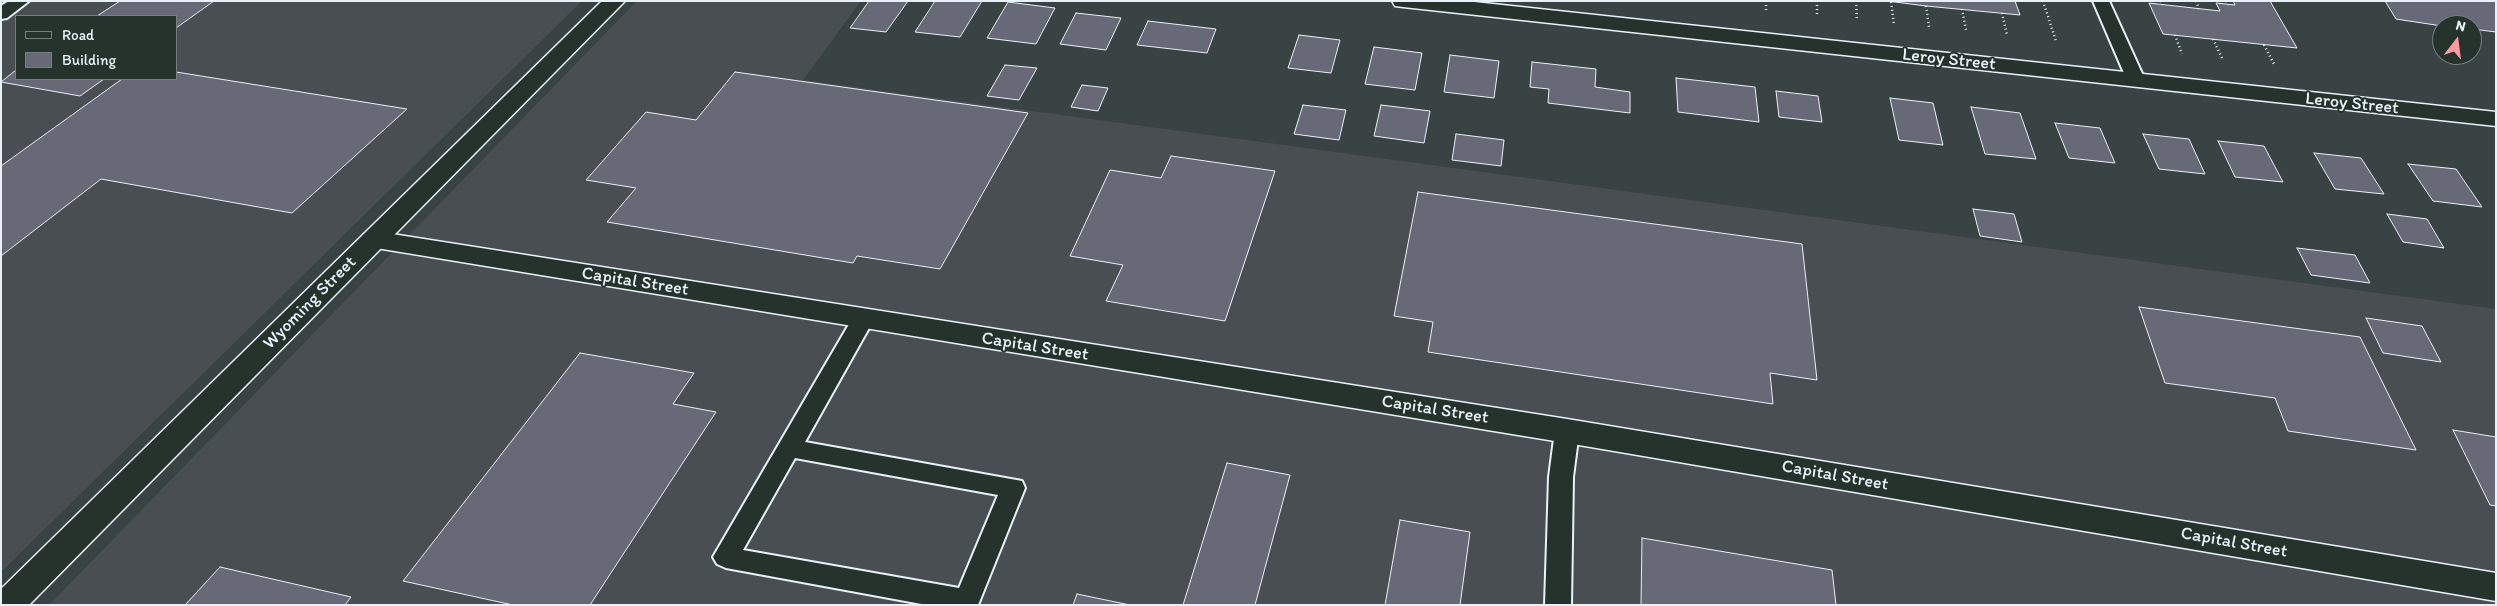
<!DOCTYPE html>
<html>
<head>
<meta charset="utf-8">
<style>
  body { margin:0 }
  #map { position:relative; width:2497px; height:606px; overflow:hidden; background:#3a4343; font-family:Itim,sans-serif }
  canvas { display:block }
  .frame { position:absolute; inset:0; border:2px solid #e8f1f8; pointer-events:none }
  .legend { position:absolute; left:15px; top:15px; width:162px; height:65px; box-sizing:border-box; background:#26332d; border:1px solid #747f7e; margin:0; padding:6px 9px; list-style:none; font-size:15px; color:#e8f1f8 }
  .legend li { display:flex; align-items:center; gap:10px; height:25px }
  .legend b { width:25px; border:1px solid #747f7e }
  .north { position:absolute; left:2432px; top:15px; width:50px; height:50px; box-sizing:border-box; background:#26332d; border:1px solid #747f7e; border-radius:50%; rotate:15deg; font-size:14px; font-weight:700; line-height:20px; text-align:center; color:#e8f1f8 }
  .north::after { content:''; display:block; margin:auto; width:18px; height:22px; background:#ff9aa2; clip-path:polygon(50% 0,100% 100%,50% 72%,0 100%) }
</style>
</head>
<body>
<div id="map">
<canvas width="2497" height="606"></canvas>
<div class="frame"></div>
<ul class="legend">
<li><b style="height:6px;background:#26332d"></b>Road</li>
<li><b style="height:14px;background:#676976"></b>Building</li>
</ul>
<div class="north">N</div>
</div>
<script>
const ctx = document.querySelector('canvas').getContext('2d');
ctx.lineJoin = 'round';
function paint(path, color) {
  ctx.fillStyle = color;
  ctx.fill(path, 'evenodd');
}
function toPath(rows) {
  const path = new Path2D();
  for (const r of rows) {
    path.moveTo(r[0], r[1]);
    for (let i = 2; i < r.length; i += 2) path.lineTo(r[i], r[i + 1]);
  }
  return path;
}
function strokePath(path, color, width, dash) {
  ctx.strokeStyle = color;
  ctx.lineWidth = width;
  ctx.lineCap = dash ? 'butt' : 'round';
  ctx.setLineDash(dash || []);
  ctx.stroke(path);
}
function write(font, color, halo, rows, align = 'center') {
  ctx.font = font + ' Itim,sans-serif';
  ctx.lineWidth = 4;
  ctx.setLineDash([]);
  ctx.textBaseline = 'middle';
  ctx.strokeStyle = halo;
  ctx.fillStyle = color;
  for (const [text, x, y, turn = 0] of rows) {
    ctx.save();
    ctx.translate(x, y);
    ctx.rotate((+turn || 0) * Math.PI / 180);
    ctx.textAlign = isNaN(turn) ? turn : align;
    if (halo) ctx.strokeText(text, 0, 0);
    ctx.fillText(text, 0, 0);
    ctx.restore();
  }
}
paint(toPath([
  [1,1,582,1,1,572],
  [16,16,176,16,176,79,16,79],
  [637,1,861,1,803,80,2496,309,2496,605,49,605]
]), '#484e52');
const building = toPath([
  [120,1,214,1,176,28,176,16,97,16,120,1],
  [869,1,908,1,886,32,850,28,869,1],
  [935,1,982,1,960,37,915,32,935,1],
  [1887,1,2015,1,2020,15,1926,6,1887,1],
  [2233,1,2270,1,2297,48,2163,34,2149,3,2220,11,2216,3,2235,5,2233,1],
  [2385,1,2496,1,2496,32,2472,29,2472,25,2442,26,2396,19,2385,1],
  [1008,2,1055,8,1036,44,987,38,1008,2],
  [1076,13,1121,18,1106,50,1060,44,1076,13],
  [1148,21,1216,29,1207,53,1137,45,1148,21],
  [1299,35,1340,40,1331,73,1288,68,1299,35],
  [1374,47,1422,53,1415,90,1365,84,1374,47],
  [1450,55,1499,61,1494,98,1444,92,1450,55],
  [1532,62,1596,69,1595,87,1630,92,1630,113,1548,103,1549,89,1530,87,1532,62],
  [1005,65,1037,68,1019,100,987,96,1005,65],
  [16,70,16,79,104,79,80,96,1,82,16,70],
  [176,72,407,109,292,213,101,179,1,256,1,166,122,79,176,79,176,72],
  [735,72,1028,113,940,269,857,256,853,263,607,222,636,188,586,180,646,112,696,120,735,72],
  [1676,78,1755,87,1759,122,1678,112,1676,78],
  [1082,85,1108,88,1098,111,1071,107,1082,85],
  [1776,91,1818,96,1822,122,1779,117,1776,91],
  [1890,98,1933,103,1943,145,1899,140,1890,98],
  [1303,105,1346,110,1339,140,1294,134,1303,105],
  [1381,105,1430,111,1424,143,1374,136,1381,105],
  [1971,107,2020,113,2036,159,1985,154,1971,107],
  [2055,123,2100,128,2115,163,2069,158,2055,123],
  [1456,134,1504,140,1501,166,1452,160,1456,134],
  [2143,134,2189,139,2205,174,2159,169,2143,134],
  [2218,141,2264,146,2283,182,2235,177,2218,141],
  [2314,153,2361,158,2384,194,2335,189,2314,153],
  [1171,156,1275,171,1225,321,1106,301,1123,265,1070,256,1110,170,1161,178,1171,156],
  [2408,164,2456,169,2482,207,2433,201,2408,164],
  [1418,192,1802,244,1817,380,1770,373,1773,404,1428,352,1433,322,1394,316,1418,192],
  [1973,209,2014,214,2022,242,1980,236,1973,209],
  [2387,214,2427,219,2444,248,2403,242,2387,214],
  [2297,248,2355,255,2370,283,2311,275,2297,248],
  [2139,307,2360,337,2416,450,2288,431,2275,398,2165,383,2139,307],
  [2366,318,2422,326,2441,362,2383,353,2366,318],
  [580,353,694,373,673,404,716,412,590,605,513,605,403,581,580,353],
  [2453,430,2496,437,2496,506,2490,505,2453,430],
  [1227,463,1290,475,1255,605,1183,605,1227,463],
  [1400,520,1470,532,1460,605,1385,605,1400,520],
  [1642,538,1832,570,1836,605,1641,605,1642,538],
  [220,567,351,597,345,605,185,605,220,567],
  [1077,594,1130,605,1073,605,1077,594]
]);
paint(building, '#676976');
strokePath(building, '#e8f1f8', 1);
const service = toPath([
  [9,1,29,1,7,18,1,19,1,6,9,1],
  [2093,1,2109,1,2145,80,2142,84,2130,84,2127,80,2093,1],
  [863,311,871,314,874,319,805,442,1022,481,1025,488,978,605,927,605,726,568,717,564,713,557,855,314,863,311],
  [795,458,998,495,959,588,743,550,795,458],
  [1567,422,1575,425,1579,431,1573,477,1571,605,1545,605,1549,477,1555,431,1559,425,1567,422]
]);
const minor = toPath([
  [1392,1,1465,1,2496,112,2496,126,1403,7,1395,6,1392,1],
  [373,231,1567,419,2496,573,2496,601,1567,443,364,246,360,240,364,234,373,231]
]);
const tertiary = toPath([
  [602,1,625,1,29,605,1,605,1,589,602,1]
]);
strokePath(service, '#e8f1f8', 4);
strokePath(minor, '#e8f1f8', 3);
strokePath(tertiary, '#e8f1f8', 3);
strokePath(toPath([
  [1766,1,1766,11],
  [1817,1,1817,17],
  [1856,1,1857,21],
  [2043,1,2056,41],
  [2161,1,2163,5],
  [2196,1,2199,9],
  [2227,1,2229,5],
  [1891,2,1894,25],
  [1926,6,1929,27],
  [1962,9,1966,30],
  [2002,13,2007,35],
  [2175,35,2182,54],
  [2213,39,2222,58],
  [2264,45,2274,64]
]), '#e8f1f8', 2.5, [1, 3]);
paint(service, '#26332d');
paint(minor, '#26332d');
paint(tertiary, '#26332d');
write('18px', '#e8f1f8', '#26332d', [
  ["Leroy Street",1949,60,6],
  ["Leroy Street",2352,104,6],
  ["Capital Street",635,282,9],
  ["Wyoming Street",310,303,-45],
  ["Capital Street",1035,347,9],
  ["Capital Street",1435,410,9],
  ["Capital Street",1835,476,10],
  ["Capital Street",2234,543,10]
]);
</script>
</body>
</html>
